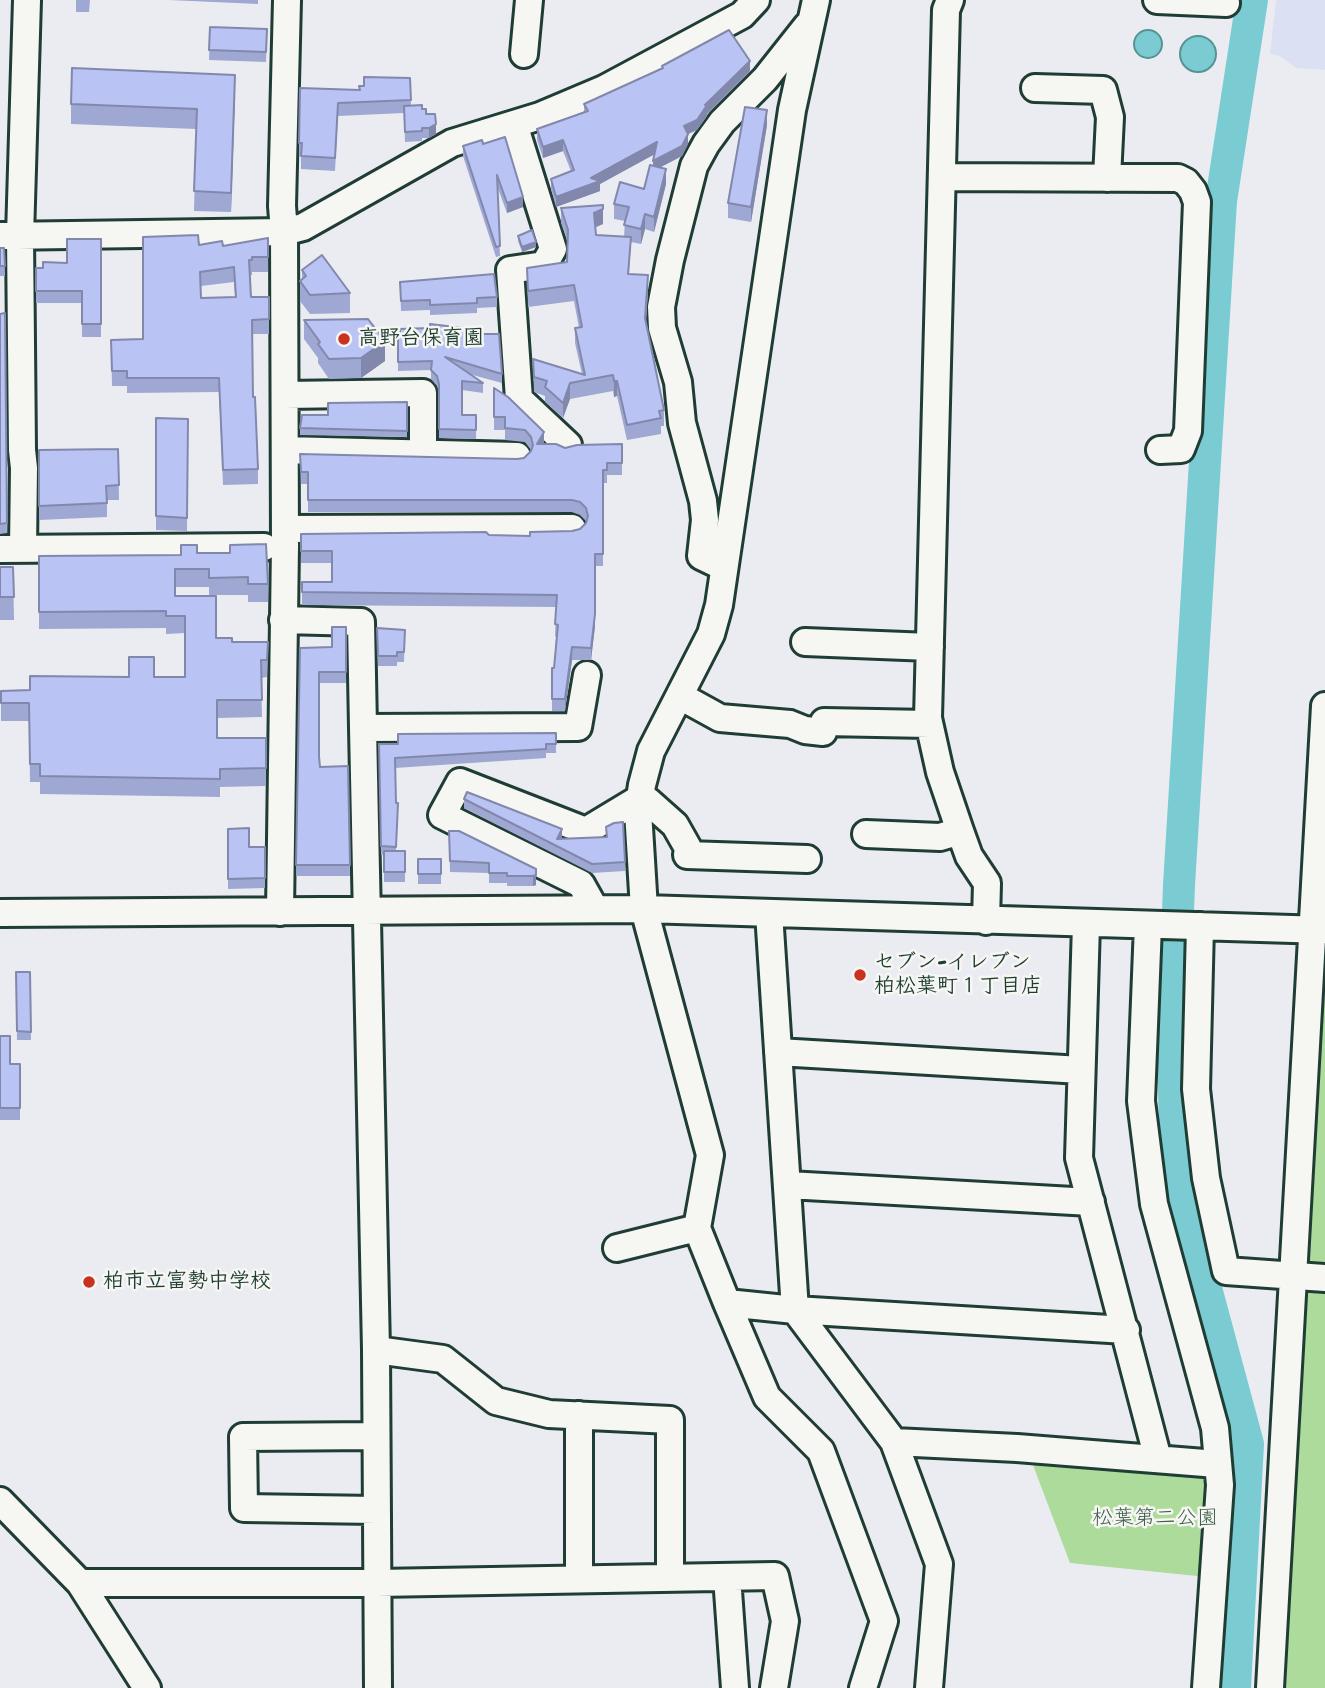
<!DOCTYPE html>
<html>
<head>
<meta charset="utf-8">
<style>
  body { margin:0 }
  canvas { display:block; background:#eaecf2 }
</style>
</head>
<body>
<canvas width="1325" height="1688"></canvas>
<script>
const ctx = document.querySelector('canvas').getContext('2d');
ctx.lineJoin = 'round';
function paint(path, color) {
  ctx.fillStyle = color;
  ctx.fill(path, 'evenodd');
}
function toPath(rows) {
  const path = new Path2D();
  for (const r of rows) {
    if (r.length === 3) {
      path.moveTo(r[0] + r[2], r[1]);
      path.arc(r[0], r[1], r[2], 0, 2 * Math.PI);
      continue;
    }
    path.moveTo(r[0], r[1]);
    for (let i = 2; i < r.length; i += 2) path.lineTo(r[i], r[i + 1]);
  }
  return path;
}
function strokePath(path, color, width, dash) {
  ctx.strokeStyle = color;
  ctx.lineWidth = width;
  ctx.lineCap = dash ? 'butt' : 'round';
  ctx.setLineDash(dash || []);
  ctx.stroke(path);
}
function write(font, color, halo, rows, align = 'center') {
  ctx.font = font + ' Sriracha,"Klee One",sans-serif';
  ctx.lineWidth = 5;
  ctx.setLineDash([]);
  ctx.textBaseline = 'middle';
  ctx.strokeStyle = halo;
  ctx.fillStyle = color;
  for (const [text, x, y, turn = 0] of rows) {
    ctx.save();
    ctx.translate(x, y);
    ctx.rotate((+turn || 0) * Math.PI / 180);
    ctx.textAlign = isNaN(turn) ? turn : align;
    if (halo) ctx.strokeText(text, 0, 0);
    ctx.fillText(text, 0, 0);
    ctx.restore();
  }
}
paint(toPath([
  [1276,0,1325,0,1325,70,1296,68,1280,56,1270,54]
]), '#dbe0f3');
paint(toPath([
  [1325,963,1325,1272,1303,1264,1321,966],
  [1307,1287,1325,1289,1325,1688,1277,1688,1301,1293],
  [1037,1459,1213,1470,1207,1577,1070,1563,1033,1465]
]), '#acdb9b');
const water = toPath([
  [1148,44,14],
  [1198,54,18]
]);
paint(water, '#7bccd2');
strokePath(water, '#569393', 2);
strokePath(toPath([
  [1235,1688,1248,1444,1176,1177,1173,1046,1179,885,1221,201,1252,0]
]), '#7bccd2', 32);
const minor = toPath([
  [950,0,946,10,928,718,940,772,960,831,969,856,987,883,986,921],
  [1157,0,1226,3],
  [524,54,529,0],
  [1035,88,1103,90,1110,117,1107,178],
  [514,124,553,249,544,265,510,270,519,399,568,445],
  [942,177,1178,178,1186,182,1193,191,1197,202,1188,431,1181,449,1160,450],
  [0,236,284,232,303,227,452,143,540,116,604,89,742,15,756,0],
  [285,395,423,393,423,454],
  [285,450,517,456],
  [285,529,572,528],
  [0,549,264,547],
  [23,549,24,468,22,450,20,236,27,0],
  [724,567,701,556,705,520,703,501,682,423,678,382,662,328,661,307,670,260,694,166,706,144,722,122,765,79,807,26],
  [283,620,361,622,363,728],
  [805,642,930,647],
  [680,696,720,718,790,724,805,730,823,732,824,722,929,724],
  [866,834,940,837,960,831],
  [595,909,581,884,442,815,460,782,586,831,639,799,648,801,675,825,688,848,687,855,807,859],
  [280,912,285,546,284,232,282,206,287,0],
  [0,913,644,909,1325,930],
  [769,913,795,1310,894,1442,939,1564,929,1688],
  [1086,924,1079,1158,1158,1459],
  [1148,925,1141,1101,1154,1204,1215,1428,1220,1485,1206,1688],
  [1200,926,1196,1089,1206,1178,1226,1271,1325,1278],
  [778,1052,1081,1070],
  [788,1185,1091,1202],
  [697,1228,727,1303,795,1310,1126,1330],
  [617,1248,697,1228,710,1155,644,909,638,811,642,785,651,751,711,634,719,605,792,110,816,0],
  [727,1303,767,1397,821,1451,884,1621,863,1688],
  [376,1350,443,1359,496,1401,549,1414,670,1420,670,1578],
  [579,1415,579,1579],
  [376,1436,243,1437,244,1508,376,1510],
  [894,1442,1017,1448,1217,1464],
  [0,1501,80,1583,147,1688],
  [727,1577,735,1688],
  [80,1583,377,1583,775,1576,785,1621,774,1688],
  [378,1688,376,1350,363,728,578,727,587,675],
  [1270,1688,1325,706]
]);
strokePath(minor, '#1f3d34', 32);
strokePath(minor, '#f6f6f2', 26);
paint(toPath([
  [76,0,90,0,89,12,76,12],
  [169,0,258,0,258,4],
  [210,27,267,29,266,62,209,60],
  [662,66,750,71,707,114,707,116,697,130,688,134,688,144,682,156,659,168,666,184,654,232,645,229,641,244,631,242,629,274,648,291,646,322,664,410,664,426,661,426,661,434,627,440,617,396,614,397,613,391,570,399,563,418,545,402,545,396,534,392,533,359,582,374,575,343,575,328,579,328,574,301,528,307,527,268,567,262,568,243,561,223,561,208,603,224,595,227,596,235,624,237,625,221,614,219,614,204,644,189,653,166,654,154,600,184,600,191,556,207,551,189,551,179,571,171,563,151,543,158,537,140,537,129,584,113,584,104,662,68],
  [410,78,411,106,422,109,426,114,436,134,429,138,422,138,422,141,405,142,404,113,338,116,335,171,301,169,301,156,299,156,300,88,360,90,364,86],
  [235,94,231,212,194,211,196,129,71,124,71,104],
  [767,125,751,222,728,218,728,203],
  [483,144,523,207,507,213,497,186,500,256,496,257,463,156,463,146],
  [518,236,536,247,522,252,518,241],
  [268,238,268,272,252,272,252,275,249,275,251,297,269,297,269,334,252,334,253,397,258,469,258,484,223,485,219,392,127,393,127,386,112,386,111,340,143,339,199,245,223,246],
  [234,282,235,297,201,298,201,286],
  [101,239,101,337,82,337,82,303,36,303,36,268,43,268,67,263],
  [0,248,4,248,5,276,0,276],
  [302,270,350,293,350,313,310,314,300,301,300,281,302,280],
  [400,282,497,297,497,307,477,308,477,313,430,315,430,310,401,311],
  [5,313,7,533,0,534,0,314],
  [304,320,385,361,361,378,329,379,318,363,318,358,304,339],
  [398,333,480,334,502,374,502,383,469,374,483,383,483,393,462,390,462,415,476,415,476,439,439,438,439,393,437,386,431,379,431,370,398,371],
  [494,388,544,444,565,448,622,444,622,475,607,475,607,483,603,483,603,566,595,566,595,626,591,660,572,660,565,711,552,711,552,668,554,668,556,637,555,636,556,607,302,605,302,582,332,582,332,563,301,563,301,534,530,536,572,531,580,529,586,522,586,521,580,515,572,512,308,512,308,484,301,484,300,454,517,459,524,458,531,450,525,442,505,440,505,430,494,430],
  [407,402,407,437,300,435,300,428,328,415],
  [156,418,188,419,187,531,156,530],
  [118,449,119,500,107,500,107,517,39,520,39,450],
  [197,553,268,584,268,602,248,602,248,595,209,595,209,587,175,587,175,596,216,638,232,642,268,642,267,677,261,678,262,717,217,718,217,738,266,738,266,786,220,787,220,797,40,794,40,782,30,782,29,721,1,721,1,691,30,690,154,677,185,677,185,633,166,634,166,628,39,629,39,556,181,555],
  [0,567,13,567,14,620,0,620],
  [346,627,346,683,319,683,319,756,320,767,348,766,350,876,296,876,300,648,332,647],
  [377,628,405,630,404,662,397,662,397,666,378,666],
  [556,733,556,753,546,753,546,758,395,768,396,803,398,813,396,851,405,851,405,882,384,882,384,855,381,855,379,744,398,744],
  [464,799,562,839,625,862,625,871,592,873,464,808],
  [228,829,249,847,265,847,265,888,228,889],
  [449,831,536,869,536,885,533,886,507,886,507,883,489,883,489,873,450,872],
  [418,859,441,859,441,884,418,884],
  [16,972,30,972,31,1040,17,1040],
  [0,1036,10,1064,20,1064,20,1120,0,1120]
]), '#9fa8d2');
paint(toPath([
  [750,61,750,71,707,114,707,116,697,130,688,134,688,144,682,156,653,171,653,161,684,126],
  [235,75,235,94,231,212,231,193],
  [767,110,767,125,751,222,751,207],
  [436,124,436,134,429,138,429,128],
  [563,140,563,151,543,158,543,147],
  [657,142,657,153,600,184,600,191,556,207,556,197],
  [666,169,666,184,654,232,654,217],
  [523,197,523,207,507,213,507,203],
  [603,209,603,224,594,228,594,213],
  [645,214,645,229,641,244,641,229],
  [536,242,536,247,522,252,522,247],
  [648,275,648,291,645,333,645,318],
  [385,341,385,361,361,378,361,358],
  [614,381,617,381,617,396,614,397],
  [570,383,570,399,563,418,563,403],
  [544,432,544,444,537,444],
  [595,614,595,626,591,660,591,648],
  [572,647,572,660,565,711,565,699],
  [562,829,562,839,557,839],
  [536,875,536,885,533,886,533,876]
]), '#8288ab');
const building = toPath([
  [210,27,267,29,266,52,209,50,210,27],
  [729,30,750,61,705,105,707,105,697,120,684,126,688,134,682,146,653,161,657,142,591,178,600,181,556,197,551,179,574,170,563,140,543,147,537,129,588,111,584,104,663,68,662,66,729,30],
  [72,68,235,75,231,193,194,191,197,109,71,104,72,68],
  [364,77,410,78,411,100,338,103,335,158,301,156,302,143,299,143,300,88,360,90,359,86,364,86,364,77],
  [422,105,422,109,426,109,426,114,435,114,436,124,429,128,422,128,422,131,405,132,404,106,422,105],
  [745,107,767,110,751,207,728,203,745,107],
  [505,137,523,197,507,203,497,175,500,246,496,247,463,146,482,140,483,144,505,137],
  [650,165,666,169,654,217,645,214,641,229,624,225,629,207,614,204,620,182,644,189,650,165],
  [603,205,603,209,594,213,596,235,631,237,628,274,648,275,645,318,664,410,659,411,661,418,627,425,617,381,614,381,613,375,570,383,563,403,545,387,547,381,534,377,533,359,585,375,575,328,582,327,574,285,528,291,527,268,567,262,568,230,561,208,603,205],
  [532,230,536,242,522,247,518,236,532,230],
  [198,235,199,245,222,241,223,246,268,238,268,257,252,257,252,260,249,260,251,297,269,297,269,319,252,320,253,397,255,397,258,469,223,470,219,378,127,378,127,371,112,371,111,340,143,339,143,237,198,235],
  [234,267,236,297,201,298,200,272,234,267],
  [67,239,101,239,101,324,82,324,82,291,36,291,36,268,43,268,43,262,67,263,67,239],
  [0,248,4,248,5,266,0,266,0,248],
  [322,255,350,293,310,295,300,281,306,276,302,270,322,255],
  [494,274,497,297,477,298,477,303,430,305,430,300,401,301,400,282,494,274],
  [5,313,7,523,0,524,0,314,5,313],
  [368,319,385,341,361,358,329,359,318,344,320,342,304,320,368,319],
  [430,324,480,330,479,334,499,334,502,374,445,357,483,383,462,381,462,415,476,415,476,430,439,429,439,384,437,376,431,370,432,361,398,362,398,333,400,333,400,329,430,328,430,324],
  [494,388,508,397,544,432,537,444,556,444,565,448,577,445,622,444,622,463,607,463,607,470,603,470,603,554,595,554,595,614,591,648,572,647,565,699,552,699,552,668,554,668,558,625,555,624,557,595,302,592,302,582,332,582,332,551,301,551,301,534,486,532,489,535,530,536,530,532,572,531,580,529,586,523,588,516,586,508,580,502,572,500,308,500,308,472,301,472,300,454,517,459,524,458,531,451,533,445,531,437,525,430,505,428,505,417,494,417,494,388],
  [407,402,407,431,300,428,302,415,328,415,328,403,407,402],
  [156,418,188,419,187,518,156,516,156,418],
  [118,449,119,485,106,486,107,503,39,506,39,450,118,449],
  [266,544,268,584,248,584,248,577,209,578,209,569,175,569,175,596,216,596,216,638,232,638,232,642,268,642,267,660,261,660,262,700,217,700,217,738,266,738,266,768,220,769,220,779,40,776,40,764,30,764,29,703,1,703,1,691,30,690,30,676,129,677,129,657,154,657,154,677,185,677,185,616,166,616,166,611,39,612,39,556,181,555,181,545,197,545,197,553,230,553,230,545,266,544],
  [0,567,13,567,14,597,0,597,0,567],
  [332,627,346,627,346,672,319,672,319,756,320,767,348,766,350,865,296,865,300,648,332,647,332,627],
  [377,628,405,630,404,652,397,652,397,656,378,656,377,628],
  [556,733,556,744,546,744,546,749,395,758,396,803,398,803,396,847,381,846,379,744,398,744,398,734,556,733],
  [467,792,562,829,557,839,607,837,606,827,614,823,623,822,625,862,592,864,464,799,467,792],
  [249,828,249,847,265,847,265,878,228,879,228,829,249,828],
  [449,831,459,831,536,869,536,875,533,876,507,876,507,873,489,873,489,863,450,861,449,831],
  [384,851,405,851,405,872,384,872,384,851],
  [418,859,441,859,441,874,418,874,418,859],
  [16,972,30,972,31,1032,17,1031,16,972],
  [0,1036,10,1036,10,1064,20,1064,20,1108,0,1108,0,1036]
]);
paint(building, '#b9c3f4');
strokePath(building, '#8288ab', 2);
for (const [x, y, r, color] of [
  [344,339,7,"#c8321e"],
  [860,975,7,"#c8321e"],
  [89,1282,7,"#c8321e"]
]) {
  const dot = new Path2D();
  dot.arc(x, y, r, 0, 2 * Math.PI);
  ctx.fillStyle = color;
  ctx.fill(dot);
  strokePath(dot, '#f6f6f2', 2.5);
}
write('bold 21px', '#1f3d34', '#f6f6f2', [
  ["高野台保育園",358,339],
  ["セブン-イレブン",874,963],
  ["柏松葉町１丁目店",874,987],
  ["柏市立富勢中学校",103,1282]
], 'left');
write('21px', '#3b5d49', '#f6f6f2', [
  ["松葉第二公園",1155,1519]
]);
</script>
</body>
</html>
